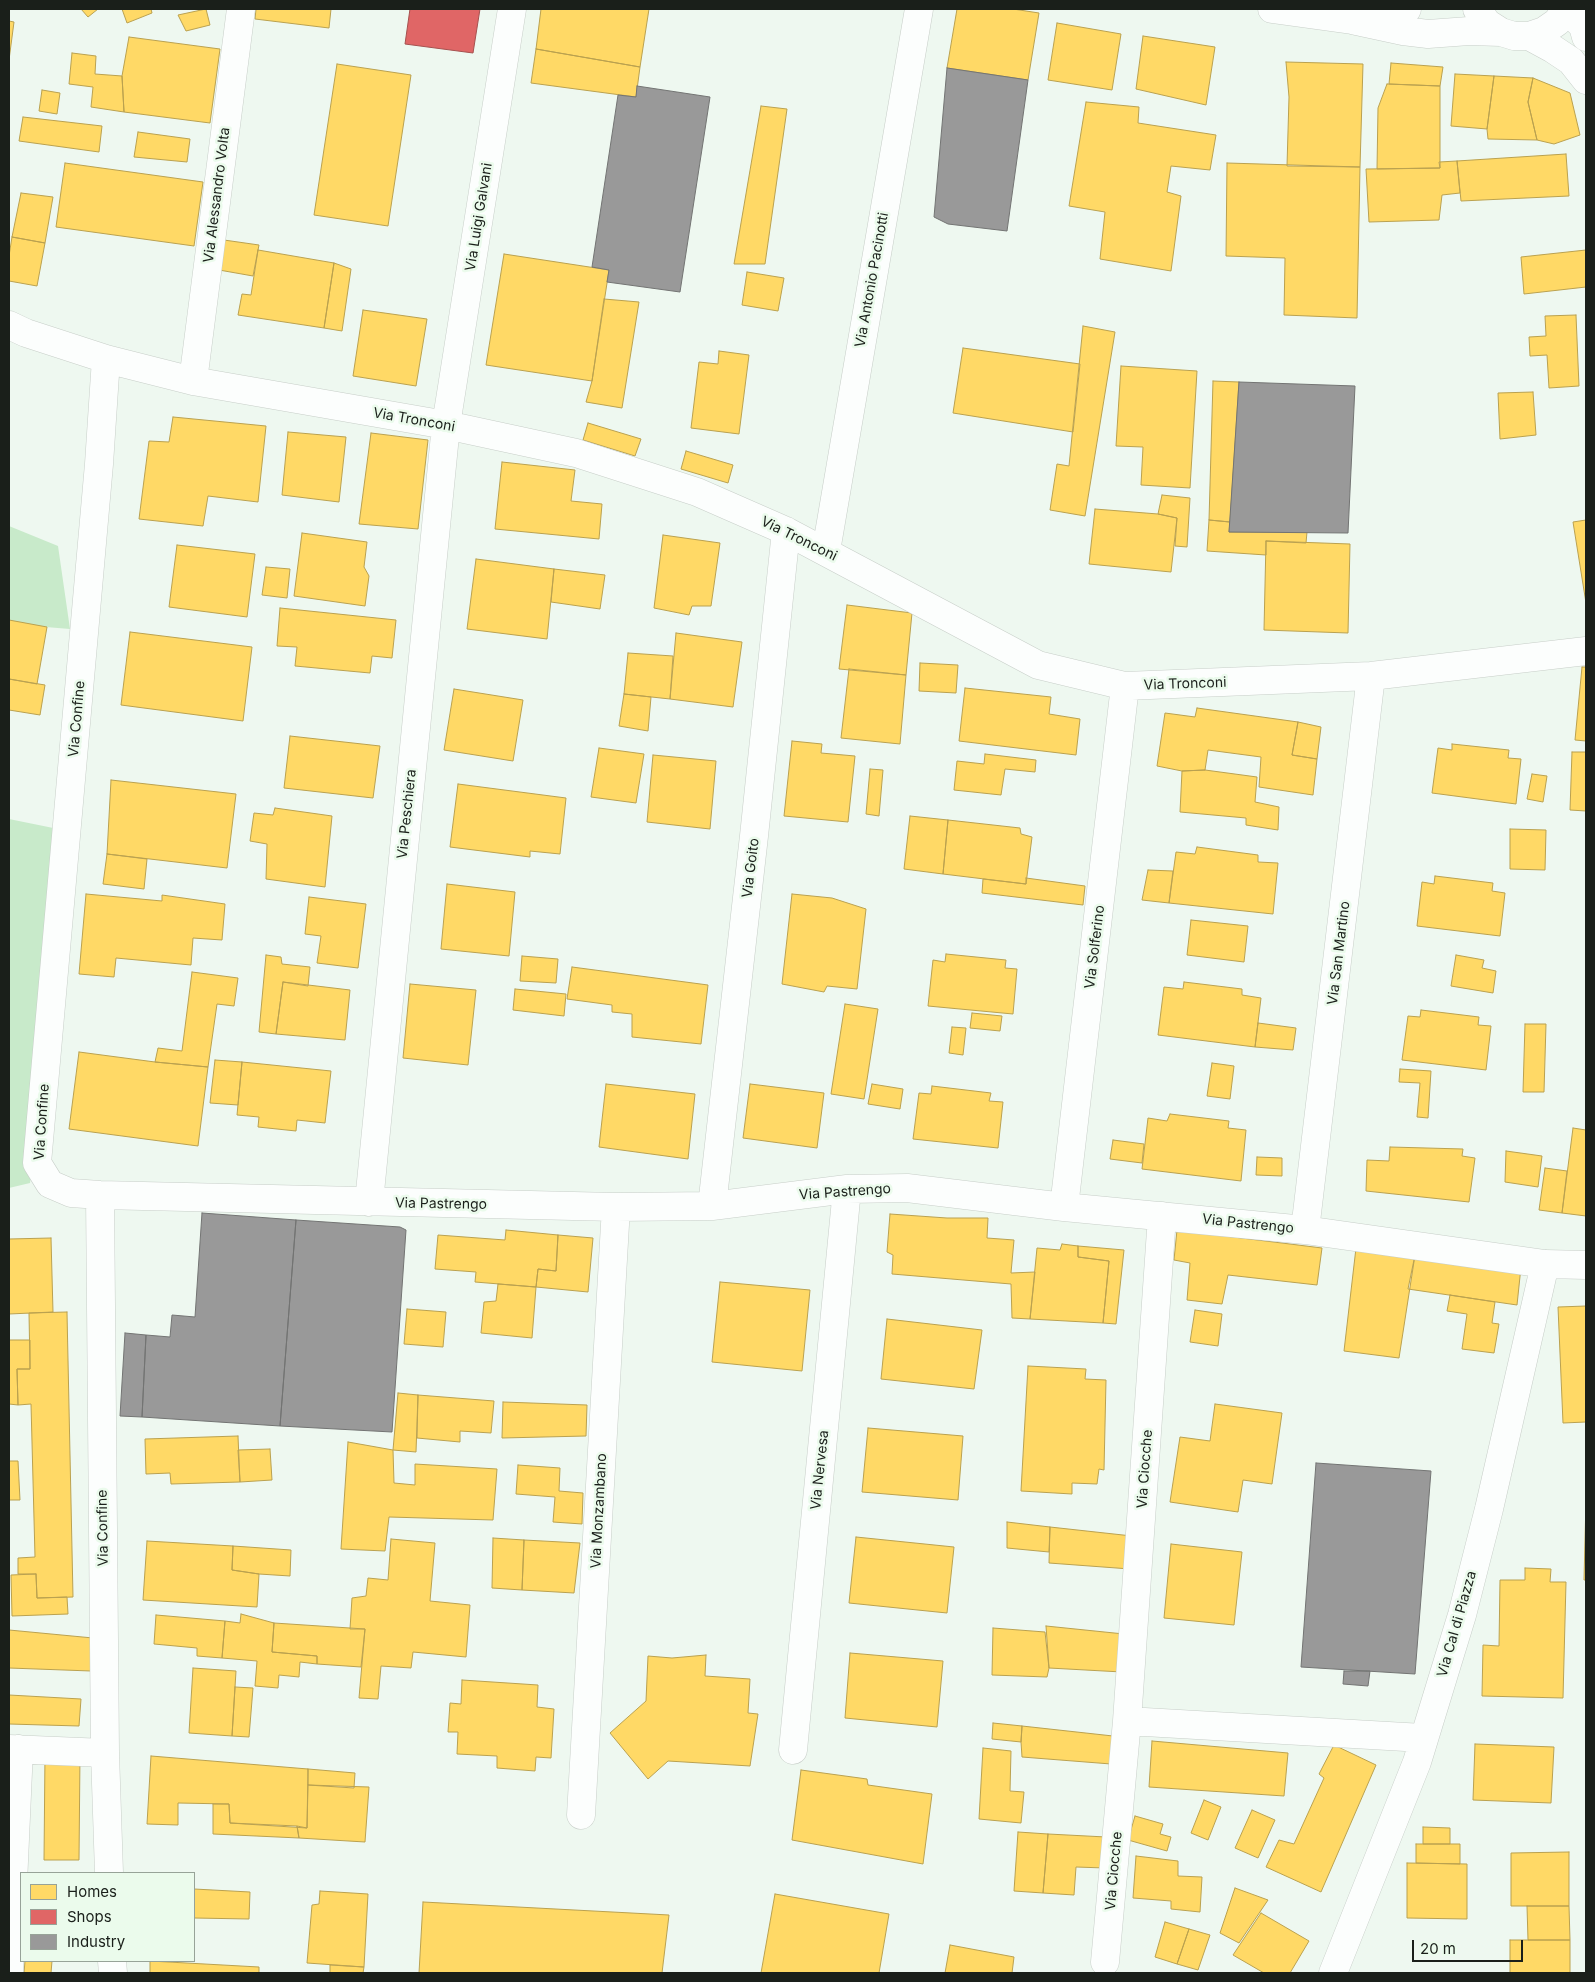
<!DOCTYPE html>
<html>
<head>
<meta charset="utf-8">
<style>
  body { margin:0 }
  #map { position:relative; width:1595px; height:1982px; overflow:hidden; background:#eef8f0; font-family:Inter,sans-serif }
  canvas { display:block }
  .frame { position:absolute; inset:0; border:10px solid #1a1f1a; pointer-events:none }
  .legend { position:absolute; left:20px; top:1872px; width:175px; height:90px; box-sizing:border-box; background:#ebfbec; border:1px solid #97a398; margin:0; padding:6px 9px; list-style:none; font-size:15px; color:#1a1f1a }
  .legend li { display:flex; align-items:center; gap:10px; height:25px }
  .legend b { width:25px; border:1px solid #97a398 }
  .scale { position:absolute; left:1412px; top:1940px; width:111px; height:22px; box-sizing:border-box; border:2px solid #1a1f1a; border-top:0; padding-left:6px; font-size:15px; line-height:18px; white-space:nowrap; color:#1a1f1a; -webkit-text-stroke:4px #ebfbec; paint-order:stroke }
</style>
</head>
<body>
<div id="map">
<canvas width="1595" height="1982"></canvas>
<div class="frame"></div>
<ul class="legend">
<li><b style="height:14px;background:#ffd966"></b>Homes</li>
<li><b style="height:14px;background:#e06666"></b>Shops</li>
<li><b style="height:14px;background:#999"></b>Industry</li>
</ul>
<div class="scale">20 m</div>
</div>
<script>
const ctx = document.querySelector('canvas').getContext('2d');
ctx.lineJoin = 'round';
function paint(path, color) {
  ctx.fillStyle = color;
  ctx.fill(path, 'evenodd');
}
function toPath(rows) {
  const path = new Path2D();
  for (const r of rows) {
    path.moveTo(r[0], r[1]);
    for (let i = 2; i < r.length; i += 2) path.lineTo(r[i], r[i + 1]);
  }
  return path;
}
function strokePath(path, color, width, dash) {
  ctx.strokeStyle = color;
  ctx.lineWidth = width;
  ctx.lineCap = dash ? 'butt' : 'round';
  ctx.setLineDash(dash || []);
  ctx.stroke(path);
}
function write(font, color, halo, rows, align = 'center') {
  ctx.font = font + ' Inter,sans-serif';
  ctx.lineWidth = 5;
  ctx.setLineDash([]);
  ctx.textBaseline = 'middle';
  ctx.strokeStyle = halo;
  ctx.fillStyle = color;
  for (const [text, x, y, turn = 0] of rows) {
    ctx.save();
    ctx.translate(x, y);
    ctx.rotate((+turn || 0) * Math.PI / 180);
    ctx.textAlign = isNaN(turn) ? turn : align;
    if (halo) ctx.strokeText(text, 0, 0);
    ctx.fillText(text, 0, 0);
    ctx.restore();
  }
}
paint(toPath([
  [9,526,58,546,70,629,9,624],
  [9,819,68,831,30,1183,9,1188]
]), '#c8eaca');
const homes = toPath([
  [81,9,98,9,88,17,81,9],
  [122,9,151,9,152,13,127,23,122,9],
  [206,9,210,25,186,31,178,15,206,9],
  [256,9,331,9,329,28,255,19,256,9],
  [541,9,649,9,640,67,536,49,541,9],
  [957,9,1013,9,1039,13,1028,80,947,68,957,9],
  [9,21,14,22,9,60,9,21],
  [1057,23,1121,34,1112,90,1048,80,1057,23],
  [1143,36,1215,47,1206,105,1136,89,1143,36],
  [129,37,220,49,210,123,124,112,122,76,129,37],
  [536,49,640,67,636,97,531,83,536,49],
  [72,53,96,56,95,74,122,76,124,112,91,107,93,87,69,84,72,53],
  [1286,62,1363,64,1360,167,1287,166,1289,97,1286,62],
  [1391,63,1443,67,1440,86,1389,84,1391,63],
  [337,64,411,75,388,226,314,215,337,64],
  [1455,74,1494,76,1487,129,1451,126,1455,74],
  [1494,76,1533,78,1528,102,1537,140,1488,139,1487,129,1494,76],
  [1533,78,1570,93,1580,135,1554,144,1537,140,1528,102,1533,78],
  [1387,84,1440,86,1440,168,1377,169,1378,108,1387,84],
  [42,90,60,93,57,114,39,111,42,90],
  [1086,102,1139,107,1138,123,1216,135,1210,170,1171,166,1167,192,1181,196,1171,271,1100,259,1105,212,1069,206,1086,102],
  [761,106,787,109,765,264,734,264,761,106],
  [23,117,102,126,99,152,19,141,23,117],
  [138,132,190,139,187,162,134,157,138,132],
  [1566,154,1569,196,1461,201,1457,161,1566,154],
  [1457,161,1460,193,1442,195,1439,220,1369,222,1366,169,1440,168,1439,162,1457,161],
  [65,163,203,182,194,246,56,227,65,163],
  [1227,163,1360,167,1357,318,1284,315,1285,258,1226,256,1227,163],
  [21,193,53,197,45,243,12,237,21,193],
  [12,237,45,243,37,286,9,281,9,256,12,237],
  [224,240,259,245,253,276,219,270,224,240],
  [258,250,334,263,324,328,238,315,242,294,251,295,258,250],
  [1586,250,1586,287,1524,294,1521,257,1586,250],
  [504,254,609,270,592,381,486,365,504,254],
  [334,263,351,269,342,331,324,328,334,263],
  [747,272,784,278,778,311,742,305,747,272],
  [604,299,639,302,622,408,586,402,592,381,604,299],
  [363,310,427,319,416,386,353,376,363,310],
  [1576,315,1579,386,1549,388,1547,355,1530,356,1529,337,1546,336,1545,316,1576,315],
  [1083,326,1115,332,1085,516,1050,510,1057,464,1069,466,1083,326],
  [963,348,1080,364,1073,432,953,413,963,348],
  [719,351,749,355,739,434,691,428,699,362,718,364,719,351],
  [1121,366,1197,371,1190,488,1141,485,1143,447,1116,446,1121,366],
  [1213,381,1239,382,1230,522,1209,520,1213,381],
  [1533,392,1536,435,1500,439,1498,393,1533,392],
  [173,417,266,426,258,502,208,496,203,526,139,519,149,441,169,442,173,417],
  [588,423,641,439,635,456,583,440,588,423],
  [288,432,346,437,339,502,282,495,288,432],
  [371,433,428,440,418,529,359,524,371,433],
  [686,451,733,465,728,483,681,469,686,451],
  [502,462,575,470,571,501,602,504,599,539,495,529,502,462],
  [1162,495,1190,498,1187,547,1175,546,1177,518,1158,514,1162,495],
  [1095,509,1158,514,1177,518,1171,572,1089,564,1095,509],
  [1209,520,1230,522,1229,532,1307,532,1306,543,1266,541,1266,555,1207,551,1209,520],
  [1586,520,1586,603,1573,522,1586,520],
  [302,533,367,542,364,567,369,576,365,606,294,596,302,533],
  [663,535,720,543,711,606,692,606,689,615,654,608,663,535],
  [1266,541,1350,544,1348,633,1264,630,1266,541],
  [177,545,255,554,247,617,169,607,177,545],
  [476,559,554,569,547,639,467,629,476,559],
  [266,567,290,569,287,598,262,595,266,567],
  [554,569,605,575,600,609,551,602,554,569],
  [847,605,912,613,906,675,839,669,847,605],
  [280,608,396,620,392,658,372,656,370,673,295,666,297,647,277,646,280,608],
  [9,620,47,627,37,684,9,679,9,620],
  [130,632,252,647,243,721,121,705,130,632],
  [676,633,742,642,733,707,670,699,676,633],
  [628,653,673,656,670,699,624,694,628,653],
  [920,663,958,665,956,693,919,691,920,663],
  [1582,667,1586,667,1586,741,1575,740,1582,667],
  [849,669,906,675,900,744,841,738,849,669],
  [9,679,45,685,40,715,9,710,9,679],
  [965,688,1051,697,1049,714,1080,719,1076,755,959,741,965,688],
  [454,689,523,700,513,761,444,750,454,689],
  [624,694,651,697,648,731,619,726,624,694],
  [1197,708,1298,722,1292,755,1317,759,1313,795,1259,787,1261,757,1208,750,1205,770,1182,771,1157,766,1165,713,1195,717,1197,708],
  [1298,722,1321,727,1317,759,1292,755,1298,722],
  [290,736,380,746,373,798,284,788,290,736],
  [792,741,822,744,821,753,855,756,848,822,784,816,792,741],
  [1452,744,1509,750,1508,758,1521,759,1516,804,1432,793,1438,748,1452,750,1452,744],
  [599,748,644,754,636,803,591,797,599,748],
  [1572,752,1586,752,1586,811,1570,810,1572,752],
  [985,754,1036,760,1035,772,1005,769,1001,795,954,790,957,761,984,764,985,754],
  [653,755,716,761,710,829,647,822,653,755],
  [870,769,883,770,879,816,866,814,870,769],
  [1205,770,1257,777,1255,802,1279,807,1278,830,1246,825,1246,818,1180,812,1182,771,1205,770],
  [1532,774,1547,776,1543,802,1527,799,1532,774],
  [111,780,236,794,227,868,107,854,111,780],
  [458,784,566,798,560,854,530,851,530,857,450,847,458,784],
  [275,808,332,816,325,887,266,879,267,844,250,841,254,813,273,815,275,808],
  [910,816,948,820,943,874,904,869,910,816],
  [948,820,1020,828,1021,834,1032,837,1026,884,943,874,948,820],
  [1510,829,1546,830,1545,870,1510,869,1510,829],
  [1197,847,1258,855,1258,862,1278,863,1273,914,1169,903,1176,852,1195,854,1197,847],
  [107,854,147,859,144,889,103,884,107,854],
  [1148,870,1173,871,1169,903,1142,900,1148,870],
  [1435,876,1493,883,1492,891,1505,893,1500,936,1417,926,1422,882,1434,884,1435,876],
  [1026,878,1085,886,1083,905,982,893,983,879,1026,884,1026,878],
  [447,884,515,892,509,956,441,949,447,884],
  [86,894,162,901,162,895,225,904,222,940,193,938,191,965,116,958,114,977,79,974,86,894],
  [792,894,832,898,866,909,857,989,827,986,824,992,782,984,792,894],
  [309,897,366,904,358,968,317,963,321,936,305,934,309,897],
  [1191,920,1248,926,1244,962,1187,955,1191,920],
  [946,954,1006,960,1005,968,1017,969,1013,1014,928,1006,933,960,945,962,946,954],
  [266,955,281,957,282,964,310,967,308,986,283,982,276,1034,259,1032,266,955],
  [1456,955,1484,960,1482,968,1496,971,1493,993,1451,986,1456,955],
  [522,956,558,959,556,983,520,981,522,956],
  [572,967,708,985,701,1044,632,1037,632,1014,612,1012,612,1005,567,999,572,967],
  [192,972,238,978,234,1006,217,1004,208,1067,155,1062,158,1048,182,1051,192,972],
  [283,982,350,990,345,1040,276,1034,283,982],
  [1184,982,1242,989,1242,995,1261,998,1255,1047,1158,1035,1164,987,1183,989,1184,982],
  [410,984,476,990,468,1065,403,1058,410,984],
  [515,989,566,994,564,1016,513,1010,515,989],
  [845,1004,878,1009,864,1099,831,1094,845,1004],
  [1421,1010,1479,1017,1478,1025,1491,1026,1486,1070,1402,1060,1408,1016,1420,1017,1421,1010],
  [972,1013,1002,1016,1000,1031,970,1028,972,1013],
  [1258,1023,1296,1028,1293,1050,1255,1047,1258,1023],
  [1525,1024,1546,1024,1544,1092,1523,1092,1525,1024],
  [952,1027,966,1028,963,1055,949,1053,952,1027],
  [79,1052,155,1062,208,1067,198,1146,69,1129,79,1052],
  [215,1060,242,1062,238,1105,210,1103,215,1060],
  [242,1062,331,1071,325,1123,297,1120,296,1131,258,1127,259,1117,237,1115,242,1062],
  [1212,1063,1234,1066,1230,1099,1207,1096,1212,1063],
  [1400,1069,1431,1071,1428,1118,1417,1117,1420,1083,1399,1082,1400,1069],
  [606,1084,695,1094,688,1159,599,1147,606,1084],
  [750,1084,824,1093,817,1148,743,1138,750,1084],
  [872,1084,903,1089,900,1109,868,1104,872,1084],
  [932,1086,991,1093,989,1101,1003,1102,998,1148,913,1139,919,1093,931,1094,932,1086],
  [1170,1114,1229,1121,1228,1128,1246,1130,1241,1181,1142,1169,1148,1118,1167,1121,1170,1114],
  [1573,1128,1586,1130,1586,1216,1562,1213,1573,1128],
  [1113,1140,1144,1144,1142,1163,1110,1159,1113,1140],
  [1390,1147,1463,1149,1462,1156,1475,1158,1469,1202,1366,1191,1367,1160,1389,1161,1390,1147],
  [1506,1151,1542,1156,1538,1187,1505,1182,1506,1151],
  [1257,1157,1282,1158,1282,1176,1256,1175,1257,1157],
  [1545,1168,1567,1171,1562,1213,1539,1210,1545,1168],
  [890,1214,947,1218,988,1218,987,1238,1014,1240,1011,1273,1035,1272,1030,1319,1012,1318,1011,1284,892,1274,893,1255,887,1252,890,1214],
  [506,1230,558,1235,556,1271,538,1269,536,1287,475,1282,476,1272,435,1269,438,1235,505,1240,506,1230],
  [1177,1230,1322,1248,1317,1285,1228,1275,1222,1304,1187,1300,1190,1263,1174,1260,1177,1230],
  [558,1235,593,1238,588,1292,536,1287,538,1269,556,1271,558,1235],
  [51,1238,53,1312,9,1314,9,1239,51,1238],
  [1062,1244,1078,1246,1078,1257,1109,1261,1103,1323,1030,1319,1037,1248,1060,1250,1062,1244],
  [1078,1246,1124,1250,1116,1324,1103,1323,1109,1261,1078,1257,1078,1246],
  [1356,1248,1415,1255,1399,1358,1344,1351,1356,1248],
  [1415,1255,1521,1267,1517,1305,1408,1289,1415,1255],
  [720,1282,810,1290,802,1371,712,1362,720,1282],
  [498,1284,536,1287,532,1338,481,1333,484,1302,496,1301,498,1284],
  [1450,1295,1495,1302,1492,1323,1499,1324,1494,1353,1462,1349,1467,1314,1447,1311,1450,1295],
  [1586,1306,1586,1422,1563,1423,1558,1307,1586,1306],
  [407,1309,446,1312,443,1347,404,1344,407,1309],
  [1195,1310,1222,1314,1218,1346,1190,1342,1195,1310],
  [67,1312,73,1597,37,1598,36,1574,18,1574,18,1558,35,1557,31,1404,18,1405,17,1369,30,1369,29,1313,67,1312],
  [887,1319,982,1330,974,1389,881,1379,887,1319],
  [9,1340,30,1340,30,1369,17,1369,18,1405,9,1404,9,1340],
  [1028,1366,1086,1369,1085,1379,1106,1380,1104,1470,1099,1469,1097,1484,1072,1483,1072,1494,1021,1491,1028,1366],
  [398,1393,418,1395,416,1452,393,1450,398,1393],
  [418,1395,494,1401,491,1433,460,1431,460,1442,417,1438,418,1395],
  [503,1402,587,1405,586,1436,502,1438,503,1402],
  [1215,1404,1282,1413,1272,1484,1243,1480,1238,1512,1170,1502,1180,1437,1210,1441,1215,1404],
  [868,1428,963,1436,958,1500,862,1492,868,1428],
  [238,1436,240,1482,171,1484,170,1473,146,1474,145,1439,238,1436],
  [348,1442,393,1450,394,1483,415,1485,415,1464,497,1469,493,1520,389,1517,385,1551,341,1549,348,1442],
  [270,1449,272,1480,240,1482,238,1450,270,1449],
  [9,1461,18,1461,20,1500,9,1500,9,1461],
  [518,1465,560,1468,559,1491,583,1493,582,1524,553,1522,555,1497,516,1494,518,1465],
  [1586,1500,1586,1580,1584,1580,1586,1500],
  [1007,1522,1050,1527,1049,1552,1007,1548,1007,1522],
  [1050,1527,1132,1536,1130,1569,1049,1563,1050,1527],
  [856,1537,954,1547,947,1613,849,1603,856,1537],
  [493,1538,524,1540,522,1590,492,1588,493,1538],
  [391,1539,435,1543,430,1601,470,1605,466,1657,413,1652,411,1668,381,1666,378,1699,359,1698,365,1629,350,1629,352,1598,366,1596,368,1578,388,1580,391,1539],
  [524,1540,580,1543,574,1593,522,1590,524,1540],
  [147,1541,233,1546,232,1570,259,1574,257,1607,143,1600,147,1541],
  [1171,1544,1242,1552,1234,1625,1164,1618,1171,1544],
  [233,1546,291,1550,290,1576,259,1574,232,1570,233,1546],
  [1525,1568,1551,1569,1550,1582,1566,1582,1563,1698,1482,1696,1483,1645,1499,1646,1500,1580,1525,1580,1525,1568],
  [36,1574,37,1598,67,1597,68,1614,12,1616,11,1575,36,1574],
  [241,1614,274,1623,272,1652,317,1656,317,1664,300,1662,299,1677,279,1675,278,1688,255,1686,257,1661,222,1658,225,1621,240,1623,241,1614],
  [156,1615,225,1621,222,1658,197,1656,197,1648,154,1644,156,1615],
  [274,1623,365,1629,361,1667,317,1664,317,1656,272,1652,274,1623],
  [1046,1626,1124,1634,1122,1672,1049,1668,1046,1626],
  [993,1628,1045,1632,1049,1668,1047,1677,992,1675,993,1628],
  [9,1630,93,1638,91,1671,9,1668,9,1630],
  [850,1653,943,1661,937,1727,845,1718,850,1653],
  [706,1655,705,1676,750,1679,748,1713,758,1714,750,1766,668,1761,648,1779,610,1733,646,1701,648,1656,672,1658,706,1655],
  [193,1668,236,1671,232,1736,189,1733,193,1668],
  [462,1680,538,1685,537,1707,554,1709,551,1758,536,1757,535,1771,497,1768,497,1756,457,1754,458,1732,448,1732,450,1703,461,1704,462,1680],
  [235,1687,253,1688,249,1737,232,1736,235,1687],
  [9,1695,81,1699,79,1726,9,1724,9,1695],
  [993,1723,1022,1726,1021,1742,992,1739,993,1723],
  [1022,1726,1113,1736,1111,1764,1022,1757,1021,1742,1022,1726],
  [1152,1741,1288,1753,1284,1796,1149,1787,1152,1741],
  [1475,1744,1554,1747,1551,1803,1473,1800,1475,1744],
  [1334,1745,1376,1765,1321,1892,1266,1867,1279,1840,1294,1844,1324,1778,1319,1774,1334,1745],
  [983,1748,1011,1751,1010,1791,1024,1792,1021,1823,979,1819,983,1748],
  [45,1754,80,1754,79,1860,44,1860,45,1754],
  [151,1756,308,1769,307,1828,230,1823,229,1804,178,1803,178,1825,147,1824,151,1756],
  [308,1769,355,1773,354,1788,308,1785,308,1769],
  [801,1770,867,1779,868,1785,932,1794,923,1864,792,1840,801,1770],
  [308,1785,369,1787,365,1842,299,1838,297,1826,307,1828,308,1785],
  [1204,1800,1221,1807,1208,1840,1191,1833,1204,1800],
  [213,1804,229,1804,230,1823,297,1826,299,1838,213,1834,213,1804],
  [1252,1810,1275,1820,1258,1858,1235,1848,1252,1810],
  [1135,1816,1163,1824,1160,1834,1171,1837,1167,1851,1128,1840,1135,1816],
  [1423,1827,1450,1828,1450,1844,1423,1844,1423,1827],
  [1018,1832,1048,1834,1043,1893,1014,1891,1018,1832],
  [1048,1834,1106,1837,1105,1868,1076,1867,1074,1895,1043,1893,1048,1834],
  [1416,1844,1460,1844,1460,1864,1416,1863,1416,1844],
  [1569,1852,1569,1906,1511,1906,1511,1853,1569,1852],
  [1136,1856,1178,1861,1178,1876,1202,1877,1200,1912,1171,1909,1171,1901,1133,1898,1136,1856],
  [1407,1863,1467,1864,1467,1919,1407,1918,1407,1863],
  [1235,1888,1268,1900,1239,1943,1220,1933,1235,1888],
  [194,1889,250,1892,249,1919,194,1918,194,1889],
  [320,1891,368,1894,364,1967,307,1963,312,1905,319,1904,320,1891],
  [775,1894,889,1914,879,1973,761,1973,775,1894],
  [423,1902,669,1915,662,1973,419,1973,423,1902],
  [1527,1906,1569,1906,1570,1940,1528,1940,1527,1906],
  [1261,1913,1309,1941,1290,1973,1264,1973,1233,1955,1261,1913],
  [1165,1922,1189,1929,1177,1964,1155,1957,1165,1922],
  [1189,1929,1210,1935,1198,1970,1177,1964,1189,1929],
  [1510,1940,1570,1940,1570,1973,1510,1973,1510,1940],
  [950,1945,1014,1957,1012,1973,945,1973,950,1945],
  [25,1961,52,1961,51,1973,24,1973,25,1961],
  [150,1961,259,1967,259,1973,150,1973,150,1961],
  [330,1965,364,1967,363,1973,330,1973,330,1965]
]);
paint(homes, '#ffd966');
strokePath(homes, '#baa14f', 1);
const shops = toPath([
  [410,9,480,9,473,53,405,44,410,9]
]);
paint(shops, '#e06666');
strokePath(shops, '#a5514f', 1);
const industry = toPath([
  [947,68,1028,80,1007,231,948,224,934,217,947,68],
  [637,86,710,97,680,292,607,282,609,270,592,267,618,95,636,97,637,86],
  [1239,382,1355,386,1348,533,1229,532,1239,382],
  [202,1213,296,1220,280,1426,142,1417,146,1335,170,1337,172,1315,195,1317,202,1213],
  [296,1220,400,1227,406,1230,392,1432,280,1426,296,1220],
  [125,1333,146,1335,142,1417,120,1416,125,1333],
  [1316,1463,1431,1471,1415,1674,1301,1667,1316,1463],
  [1344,1671,1370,1671,1368,1686,1343,1684,1344,1671]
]);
paint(industry, '#999');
strokePath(industry, '#737473', 1);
const minor = toPath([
  [9,325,26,333,106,359,193,381,446,425,576,453,697,492,786,531,1038,665,1125,686,1371,676,1586,651],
  [106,359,99,464,37,1163,50,1184,71,1193,100,1195,616,1207,712,1206,847,1189,907,1188,1064,1207,1305,1230,1545,1264,1586,1265],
  [193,381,241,9],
  [826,551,919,9],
  [100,1195,105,1753,109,1873],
  [369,1202,446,425,512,9],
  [712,1206,754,836,786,531],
  [1064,1207,1125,686],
  [1162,1216,1127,1721,1423,1738],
  [1305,1230,1371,676],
  [9,1749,105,1753],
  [793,1750,847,1189],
  [581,1815,616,1207],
  [112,1961,113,1973],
  [1105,1962,1127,1721],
  [9,1973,19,1749],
  [1333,1973,1417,1762,1462,1615,1489,1509,1545,1264]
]);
const tertiary = toPath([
  [1272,9,1352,20,1403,31,1428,34,1469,31,1501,32],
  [1477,9,1487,23,1501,32,1514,36,1529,36,1544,31,1557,22,1566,9],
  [1566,9,1583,26,1586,37],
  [1364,18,1407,9],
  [1529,36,1553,49,1571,61,1586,80]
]);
strokePath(minor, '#c7cec8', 29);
strokePath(tertiary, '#c7cec8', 29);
strokePath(minor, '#fcfefd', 28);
strokePath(tertiary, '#fcfefd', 28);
write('14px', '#1a1f1a', '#ebfbec', [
  ["Via Alessandro Volta",217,195,-83],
  ["Via Luigi Galvani",479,217,-81],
  ["Via Antonio Pacinotti",872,280,-80],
  ["Via Tronconi",414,420,10],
  ["Via Tronconi",799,539,26],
  ["Via Tronconi",1185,684,-2],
  ["Via Confine",77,719,-85],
  ["Via Peschiera",407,814,-84],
  ["Via Goito",751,868,-83],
  ["Via Solferino",1095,947,-83],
  ["Via San Martino",1339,953,-83],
  ["Via Confine",42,1122,-86],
  ["Via Pastrengo",845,1192,-4],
  ["Via Pastrengo",441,1204,1],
  ["Via Pastrengo",1248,1224,6],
  ["Via Ciocche",1145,1469,-86],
  ["Via Nervesa",820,1470,-84],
  ["Via Monzambano",599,1511,-87],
  ["Via Confine",103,1528,-91],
  ["Via Cal di Piazza",1457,1624,-74],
  ["Via Ciocche",1114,1871,-85]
]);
</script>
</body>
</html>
